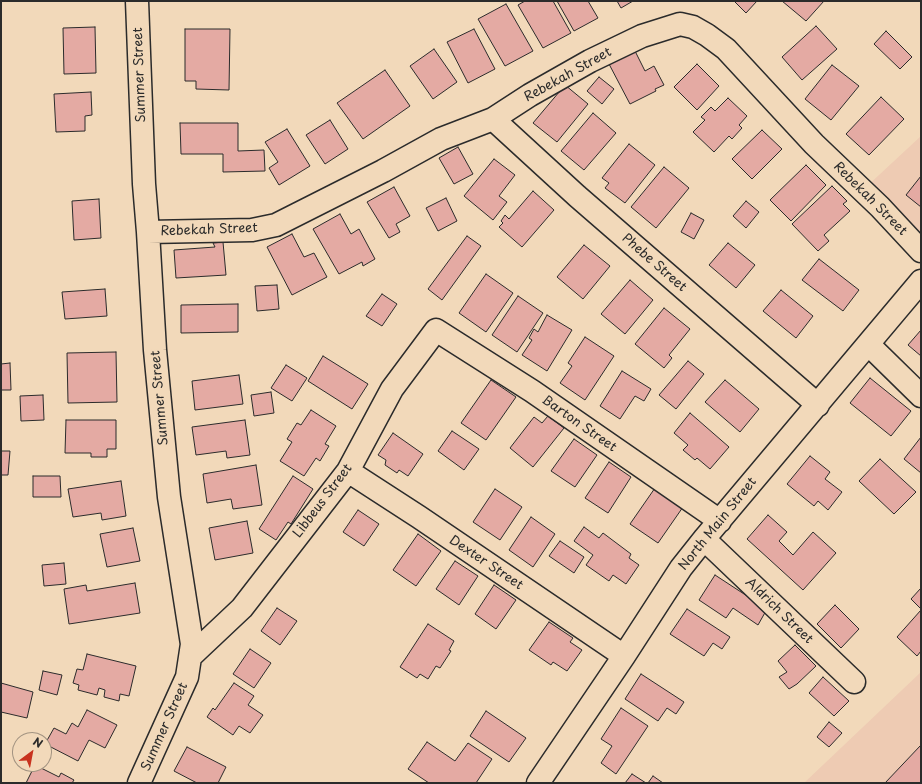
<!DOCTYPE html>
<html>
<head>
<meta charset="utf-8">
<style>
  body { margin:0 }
  #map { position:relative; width:922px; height:784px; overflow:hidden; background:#f2d9ba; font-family:"Playpen Sans",sans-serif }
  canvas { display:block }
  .frame { position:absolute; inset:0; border:2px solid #2b2b2b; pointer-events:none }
  .north { position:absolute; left:12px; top:732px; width:40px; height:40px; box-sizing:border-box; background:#f2d9ba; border:1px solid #a29381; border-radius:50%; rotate:32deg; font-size:11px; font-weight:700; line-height:16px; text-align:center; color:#2b2b2b }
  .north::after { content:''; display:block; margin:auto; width:14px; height:18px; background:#c8321e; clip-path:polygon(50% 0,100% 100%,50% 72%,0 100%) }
</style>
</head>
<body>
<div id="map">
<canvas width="922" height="784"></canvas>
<div class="frame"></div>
<div class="north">N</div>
</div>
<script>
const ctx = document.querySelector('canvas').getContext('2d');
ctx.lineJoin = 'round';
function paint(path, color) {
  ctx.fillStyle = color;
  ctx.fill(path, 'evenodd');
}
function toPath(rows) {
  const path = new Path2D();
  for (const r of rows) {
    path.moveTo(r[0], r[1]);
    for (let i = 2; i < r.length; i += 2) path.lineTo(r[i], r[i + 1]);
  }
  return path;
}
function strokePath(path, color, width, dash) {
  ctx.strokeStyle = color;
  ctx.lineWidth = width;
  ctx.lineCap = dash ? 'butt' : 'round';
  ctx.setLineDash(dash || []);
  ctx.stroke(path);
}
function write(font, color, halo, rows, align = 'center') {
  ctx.font = font + ' "Playpen Sans",sans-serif';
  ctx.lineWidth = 4;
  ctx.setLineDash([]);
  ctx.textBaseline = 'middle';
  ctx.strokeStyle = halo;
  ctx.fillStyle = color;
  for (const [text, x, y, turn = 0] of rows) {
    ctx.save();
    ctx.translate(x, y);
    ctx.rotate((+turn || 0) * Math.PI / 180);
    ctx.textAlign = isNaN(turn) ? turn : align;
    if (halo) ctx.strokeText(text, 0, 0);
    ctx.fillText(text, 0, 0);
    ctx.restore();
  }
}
paint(toPath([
  [921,136,921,245,865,188],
  [921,672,921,783,804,783]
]), '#eecbb3');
const building = toPath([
  [525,1,553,1,571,33,543,48,518,5,525,1],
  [557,1,588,1,598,18,574,31,557,1],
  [617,1,633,1,621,8,617,1],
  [734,1,757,1,746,13,734,1],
  [782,1,824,1,806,21,782,1],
  [506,4,533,51,505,66,478,19,506,4],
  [816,26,837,49,802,80,782,57,816,26],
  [95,27,96,73,64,74,63,28,95,27],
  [185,29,230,29,229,90,196,89,196,81,185,81,185,29],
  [474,29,495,69,468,83,447,42,474,29],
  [886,31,912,57,900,69,874,44,886,31],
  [434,49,457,82,433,99,410,66,434,49],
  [635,51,645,71,654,66,664,85,655,89,656,91,630,104,609,64,635,51],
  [697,64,719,86,697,110,674,87,697,64],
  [832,65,859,86,831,120,805,99,832,65],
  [385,70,410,106,363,139,337,103,385,70],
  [599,77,614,89,602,104,587,91,599,77],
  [565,85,588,104,557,142,533,123,565,85],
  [91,92,92,115,85,116,85,131,56,132,54,94,91,92],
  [881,97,904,119,869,155,846,134,881,97],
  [728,98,747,116,739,125,742,128,732,139,729,136,714,152,693,132,705,120,701,117,711,107,715,111,728,98],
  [593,113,616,133,584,170,561,151,593,113],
  [330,120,348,149,325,164,306,135,330,120],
  [180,123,238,123,238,151,264,150,265,171,223,172,223,154,181,154,180,123],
  [287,129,310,166,279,185,269,168,278,162,265,142,287,129],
  [762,130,782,149,752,179,732,159,762,130],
  [629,144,655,165,625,203,605,188,609,183,602,178,629,144],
  [458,147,473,174,454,184,439,158,458,147],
  [494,159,515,175,499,196,507,202,493,220,464,196,494,159],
  [806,165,826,185,791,221,770,200,806,165],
  [664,167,689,188,656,228,631,207,664,167],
  [921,176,921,207,906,195,921,176],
  [832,186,847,201,843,204,850,211,824,235,829,241,818,251,792,224,832,186],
  [394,187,410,216,396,224,400,232,389,238,367,202,394,187],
  [533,191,554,210,522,247,499,227,503,223,501,221,505,215,509,219,533,191],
  [446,198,457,221,438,231,426,208,446,198],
  [99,199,101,238,74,240,72,201,99,199],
  [746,201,759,212,746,228,733,216,746,201],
  [691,213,704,220,694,239,681,232,691,213],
  [340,214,351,234,359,229,375,259,363,266,362,262,339,274,313,229,340,214],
  [292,234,304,257,314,253,327,277,292,295,267,247,292,234],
  [467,236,481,246,442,300,428,289,467,236],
  [223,242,226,275,176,278,174,250,215,247,213,243,223,242],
  [728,243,755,265,736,288,709,265,728,243],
  [584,245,610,266,583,299,557,277,584,245],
  [819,259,859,290,843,311,802,280,819,259],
  [486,274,513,293,486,332,459,313,486,274],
  [630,280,653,300,625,334,601,314,630,280],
  [277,285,279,309,257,311,255,286,277,285],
  [105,289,107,316,65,319,62,292,105,289],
  [781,290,813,316,796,338,763,311,781,290],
  [382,294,397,304,382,326,366,316,382,294],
  [518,296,543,313,517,352,492,335,518,296],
  [238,304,238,332,181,333,181,305,238,304],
  [664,308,690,329,669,355,672,358,664,368,635,344,664,308],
  [547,315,572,330,547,371,522,355,532,340,529,338,534,329,538,332,547,315],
  [921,330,921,356,908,345,921,330],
  [585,337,614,356,585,400,560,383,572,366,568,363,585,337],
  [116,352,117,402,68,403,67,353,116,352],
  [323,356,368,384,352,409,308,381,323,356],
  [688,361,704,374,676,409,659,395,688,361],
  [10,363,11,390,1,390,1,364,10,363],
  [286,365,307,378,292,401,271,388,286,365],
  [622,371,651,389,644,401,635,396,620,419,600,406,622,371],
  [239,375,243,404,195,410,192,381,239,375],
  [870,378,911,411,891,436,850,403,870,378],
  [491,380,516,397,486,440,461,423,491,380],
  [725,380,759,409,740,432,705,402,725,380],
  [271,392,274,413,254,416,251,395,271,392],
  [43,395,44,420,21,421,20,396,43,395],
  [311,410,336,426,325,444,329,446,320,461,316,458,304,476,280,461,292,442,287,439,297,423,301,425,311,410],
  [690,413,729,447,710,469,697,458,695,460,683,450,688,445,674,433,690,413],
  [548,416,564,428,533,467,510,448,534,417,542,423,548,416],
  [66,420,116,420,116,449,107,449,107,457,91,457,91,453,65,453,66,420],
  [245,420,250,455,227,458,226,451,196,455,192,427,245,420],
  [452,431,479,449,464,470,438,451,452,431],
  [393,433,423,454,408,476,399,470,397,473,385,465,386,460,378,455,393,433],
  [921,437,921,473,904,459,921,437],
  [574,439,597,455,575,487,551,471,574,439],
  [1,451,10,451,8,475,1,475,1,451],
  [810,456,830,472,825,479,842,492,828,510,818,501,814,506,787,484,810,456],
  [880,459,916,492,894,514,859,481,880,459],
  [609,462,631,477,608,513,585,498,609,462],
  [256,465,262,505,233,509,231,499,207,503,203,474,256,465],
  [33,476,60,476,61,497,33,497,33,476],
  [293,476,313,489,291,524,288,522,276,540,259,529,293,476],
  [121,481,126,516,102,520,101,513,73,517,68,489,121,481],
  [655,488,683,507,658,543,630,524,655,488],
  [495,489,522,507,500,540,473,522,495,489],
  [358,510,379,524,364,546,343,532,358,510],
  [768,515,787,532,779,541,793,555,813,532,836,553,803,590,747,539,768,515],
  [531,517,555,534,533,567,509,550,531,517],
  [247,521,253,553,215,560,209,528,247,521],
  [584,527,599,538,603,533,631,554,629,558,639,565,626,584,613,575,609,581,586,565,593,555,574,541,584,527],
  [133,528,140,561,107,567,100,534,133,528],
  [418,534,441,551,416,586,393,570,418,534],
  [560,541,584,557,574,573,549,556,560,541],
  [455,561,478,576,459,605,436,589,455,561],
  [64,563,66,584,44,586,42,565,64,563],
  [715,575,767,609,758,625,733,608,726,618,699,600,715,575],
  [135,583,140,613,69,624,64,589,86,585,87,591,135,583],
  [494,585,516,600,496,629,475,614,494,585],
  [921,588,921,609,911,599,921,588],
  [835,605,859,629,841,648,817,624,835,605],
  [277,608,297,621,280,645,261,631,277,608],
  [687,609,730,637,722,649,713,643,704,656,670,634,687,609],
  [921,610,921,651,917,656,897,637,921,610],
  [549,622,573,638,570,642,582,650,567,671,553,662,551,665,529,650,549,622],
  [428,624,454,641,449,650,451,651,440,668,436,666,428,679,420,674,417,678,400,667,428,624],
  [795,645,816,666,797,684,789,689,779,677,787,672,778,661,795,645],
  [250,649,271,663,254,688,233,674,250,649],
  [87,654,136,666,129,696,120,694,119,701,104,697,105,690,99,688,97,695,78,690,79,685,73,683,77,669,83,670,87,654],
  [43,671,62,675,57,695,39,690,43,671],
  [641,674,684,702,676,714,667,708,658,721,625,699,641,674],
  [823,677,849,701,834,716,809,693,823,677],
  [1,683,33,692,27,718,1,712,1,683],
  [234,683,254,696,248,705,263,715,250,733,239,726,233,735,207,717,213,708,215,710,234,683],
  [621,708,648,726,616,774,601,763,612,746,601,739,621,708],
  [87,710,117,725,105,748,89,740,78,761,45,744,54,728,66,734,72,723,78,727,87,710],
  [486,711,526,738,509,762,470,736,486,711],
  [829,722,842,733,829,747,817,737,829,722],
  [427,742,455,761,468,743,492,759,476,783,429,783,408,769,427,742],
  [921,745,921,783,885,783,921,745],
  [187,747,226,767,218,783,197,783,174,771,187,747],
  [35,765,59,777,61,773,74,780,72,783,26,783,35,765],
  [632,774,646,783,625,783,632,774],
  [653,776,663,783,648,783,653,776]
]);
paint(building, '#e4aaa3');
strokePath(building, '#2b2b2b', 1);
const minor = toPath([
  [137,1,144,184,148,232,155,350,169,497,192,644,187,677,139,783],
  [493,119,577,196,818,405],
  [148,232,252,230,276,225,383,171,441,139,493,119,530,95,590,61,642,36,680,24,693,27,707,35,726,49,814,144,880,207,921,251],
  [869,345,921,396],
  [348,471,419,517,624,656],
  [704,539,854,682],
  [190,657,242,608,348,471,392,389,436,330,532,391,720,521],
  [538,783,624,656,681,568,704,539,921,281]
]);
strokePath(minor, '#2b2b2b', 25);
strokePath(minor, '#f2d9ba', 22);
write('13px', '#2b2b2b', '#f2d9ba', [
  ["Summer Street",140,75,-92],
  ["Rebekah Street",568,75,-29],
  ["Rebekah Street",870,199,45],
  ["Rebekah Street",209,230,-2],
  ["Phebe Street",654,263,41],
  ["Summer Street",160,398,-95],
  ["Barton Street",579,424,35],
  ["Libbeus Street",323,501,-53],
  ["North Main Street",718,524,-51],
  ["Dexter Street",486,563,34],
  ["Aldrich Street",779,611,44],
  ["Summer Street",165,727,-66]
]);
</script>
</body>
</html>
